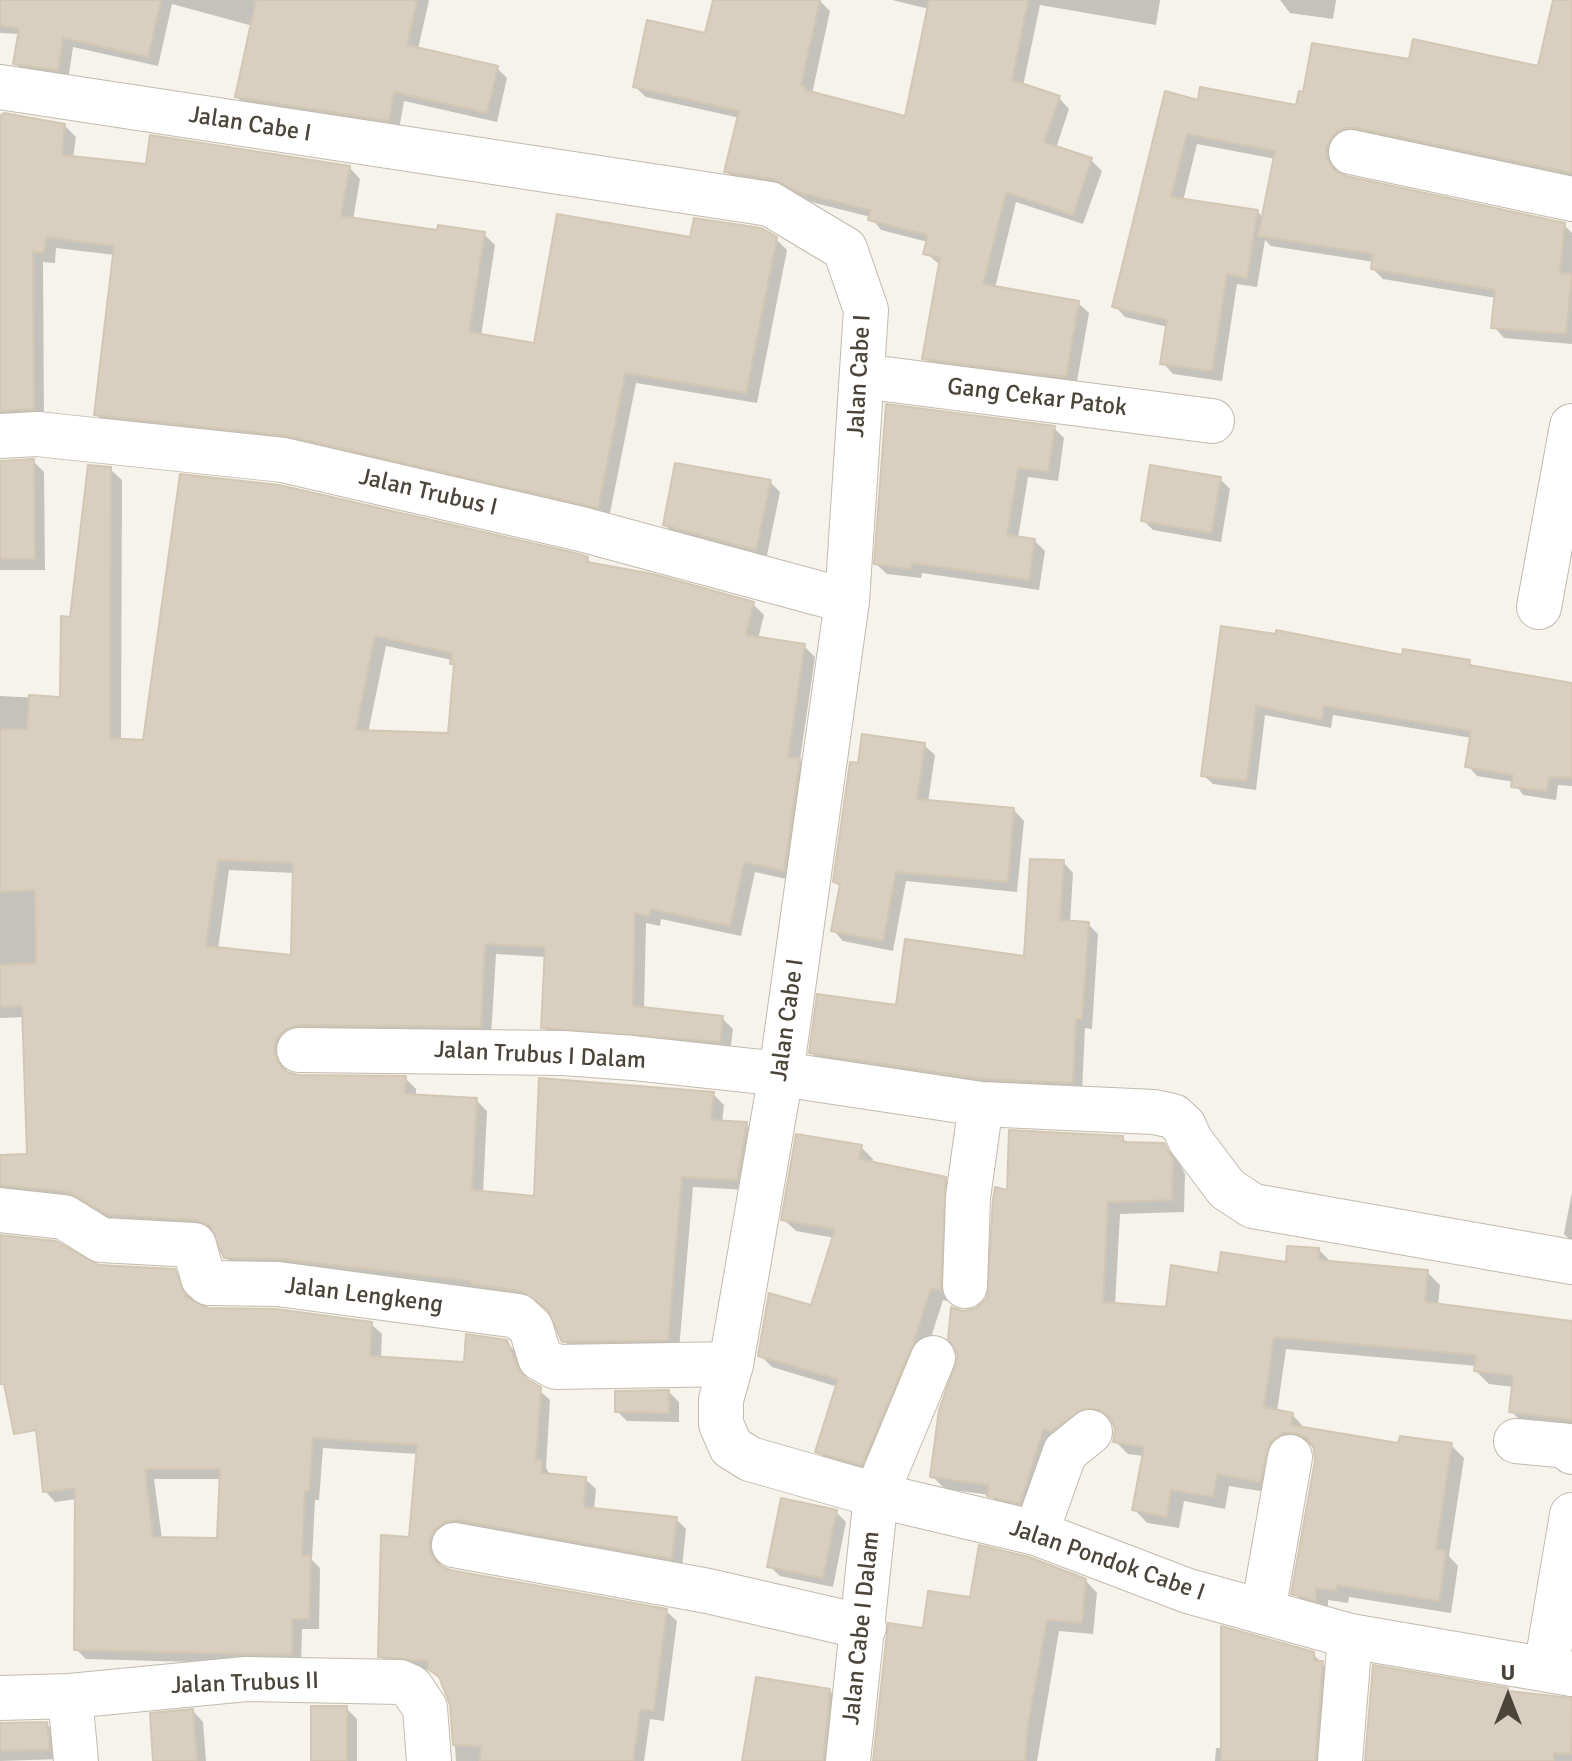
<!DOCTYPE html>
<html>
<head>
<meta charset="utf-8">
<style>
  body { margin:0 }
  #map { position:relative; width:1572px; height:1761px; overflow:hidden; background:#f6f3ec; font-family:Signika,sans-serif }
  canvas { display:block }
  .north { position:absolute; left:1468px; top:1657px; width:80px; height:80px; -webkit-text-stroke:6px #fff; paint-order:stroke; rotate:0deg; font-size:22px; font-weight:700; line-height:32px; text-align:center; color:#4b4439 }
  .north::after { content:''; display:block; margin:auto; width:28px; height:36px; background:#4b4439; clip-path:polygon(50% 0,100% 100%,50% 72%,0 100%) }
</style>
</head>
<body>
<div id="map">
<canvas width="1572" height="1761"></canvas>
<div class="north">U</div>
</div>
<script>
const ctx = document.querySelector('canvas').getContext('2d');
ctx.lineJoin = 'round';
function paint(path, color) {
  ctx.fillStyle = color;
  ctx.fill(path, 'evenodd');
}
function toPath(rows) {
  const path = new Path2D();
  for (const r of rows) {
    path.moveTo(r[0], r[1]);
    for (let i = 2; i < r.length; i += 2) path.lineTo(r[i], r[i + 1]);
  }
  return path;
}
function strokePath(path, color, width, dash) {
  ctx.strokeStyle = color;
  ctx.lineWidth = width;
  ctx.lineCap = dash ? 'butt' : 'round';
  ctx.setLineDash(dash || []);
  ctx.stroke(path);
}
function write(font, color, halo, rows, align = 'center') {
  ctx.font = font + ' Signika,sans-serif';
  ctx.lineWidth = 6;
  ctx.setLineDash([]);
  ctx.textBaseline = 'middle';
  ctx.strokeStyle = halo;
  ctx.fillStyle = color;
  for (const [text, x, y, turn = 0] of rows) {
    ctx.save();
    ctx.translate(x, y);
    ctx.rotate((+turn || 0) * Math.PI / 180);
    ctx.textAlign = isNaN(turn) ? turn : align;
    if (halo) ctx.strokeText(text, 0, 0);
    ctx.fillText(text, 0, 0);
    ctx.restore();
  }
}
paint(toPath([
  [0,0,429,0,418,49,497,68,507,78,497,122,404,101,399,130,247,107,237,97,253,26,172,4,158,66,73,47,68,80,25,73,15,63,20,34,0,33],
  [715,0,820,1,830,11,812,94,907,119,929,9,892,0,1160,0,1156,25,1040,5,1023,86,1059,98,1069,109,1056,148,1091,160,1102,171,1083,224,1016,202,995,288,1078,303,1089,313,1076,387,935,368,924,358,940,265,926,253,928,242,881,230,871,217,811,202,787,189,737,182,726,171,740,118,646,97,635,87,707,35],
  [1280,0,1336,0,1333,19,1290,13],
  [1555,0,1572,0,1572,181,1336,159,1339,175,1564,225,1572,233,1572,344,1504,338,1494,327,1496,298,1383,279,1373,269,1374,262,1271,246,1265,240,1257,287,1237,284,1222,381,1173,374,1163,363,1168,327,1125,317,1115,306,1200,102,1298,107,1410,61,1540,68],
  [1197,144,1276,159,1264,219,1258,212,1183,201],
  [0,120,64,125,76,137,73,158,147,166,349,167,360,179,353,220,439,233,484,234,495,245,481,336,535,345,692,240,776,239,787,250,757,403,636,383,609,518,107,425,96,414,115,255,56,248,55,263,43,262,44,420,0,425],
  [1054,428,1064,438,1058,481,1028,477,1018,538,1034,540,1045,551,1039,590,922,573,921,578,887,574,876,564],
  [0,461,33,461,44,472,45,570,0,570],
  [110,469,122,480,121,741,145,743,182,476,587,559,594,566,753,604,764,615,758,639,804,646,815,657,800,760,810,771,795,881,755,872,741,936,661,919,660,926,646,923,644,1010,722,1018,733,1029,730,1052,555,1038,543,1027,546,957,496,954,491,1037,284,1061,288,1074,298,1077,405,1078,416,1089,416,1097,476,1100,487,1111,483,1193,536,1198,713,1094,724,1105,722,1123,746,1124,757,1135,748,1190,693,1187,679,1350,576,1352,564,1341,552,1314,534,1302,237,1269,225,1257,215,1233,209,1231,122,1226,80,1203,0,1192,0,1157,29,1156,25,1017,0,1018,0,696,62,699,72,619],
  [386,646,452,660,456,667,449,735,368,733],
  [229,870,295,873,292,958,218,949],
  [1220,479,1230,489,1221,542,1153,530,1143,520],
  [770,482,780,492,766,560,675,535,665,525],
  [1223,628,1403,658,1469,662,1474,668,1572,687,1572,786,1558,785,1556,800,1523,795,1514,782,1477,776,1468,766,1472,738,1333,715,1331,728,1265,715,1256,790,1213,784,1203,775],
  [924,745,935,755,928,802,1014,810,1024,821,1017,892,906,881,893,951,843,941,833,930,841,888,835,882,860,765],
  [1063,862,1073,873,1070,923,1088,924,1098,934,1092,1029,1085,1028,1082,1092,995,1088,821,1062,811,1052,897,1007,1026,958],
  [1122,1138,1129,1144,1163,1145,1177,1158,1185,1174,1184,1212,1120,1214,1115,1305,1167,1309,1220,1275,1288,1265,1319,1250,1332,1263,1427,1272,1440,1285,1438,1306,1572,1323,1572,1430,1524,1424,1511,1411,1514,1387,1489,1384,1476,1371,1477,1366,1286,1349,1277,1412,1292,1414,1305,1429,1400,1446,1451,1445,1464,1458,1449,1556,1458,1566,1451,1613,1349,1597,1348,1603,1328,1600,1328,1612,1306,1606,1294,1593,1317,1461,1315,1447,1308,1444,1296,1445,1273,1493,1229,1486,1225,1509,1184,1501,1179,1528,1147,1523,1135,1510,1144,1456,1128,1454,1115,1441,1113,1421,1099,1420,1033,1515,1002,1508,990,1495,945,1489,932,1476,960,1355,963,1313,977,1310,987,1301,1009,1192],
  [861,1147,873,1159,872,1164,945,1179,957,1191,953,1302,943,1300,925,1356,874,1476,830,1463,818,1451,838,1387,772,1367,760,1355,812,1308,835,1238,796,1231,783,1219],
  [1572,1192,1572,1242,1564,1234],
  [0,1237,98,1267,174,1271,185,1282,194,1303,207,1310,371,1324,382,1334,381,1359,466,1364,506,1342,517,1353,527,1379,550,1400,546,1468,551,1476,585,1479,596,1489,594,1510,676,1519,686,1529,682,1568,439,1553,441,1567,449,1572,666,1611,677,1621,664,1721,650,1719,644,1761,456,1761,452,1706,441,1680,431,1670,391,1666,380,1656,411,1539,418,1454,323,1448,319,1500,315,1500,312,1560,320,1568,319,1629,302,1629,301,1665,86,1659,76,1649,77,1499,55,1502,45,1491,24,1312,0,1304],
  [154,1479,221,1479,219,1540,162,1539],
  [669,1392,679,1402,679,1422,627,1421,617,1411],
  [836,1512,846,1522,833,1587,780,1576,769,1566],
  [1085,1580,1097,1593,1093,1634,1059,1631,1037,1761,875,1761,924,1631,971,1600],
  [1313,1654,1332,1673,1325,1761,1215,1761,1216,1748,1223,1748],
  [830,1691,842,1703,838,1761,745,1761],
  [1510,1694,1572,1701,1572,1761,1367,1761],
  [346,1708,357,1719,357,1761,313,1761],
  [193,1711,203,1722,206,1761,155,1761],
  [46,1724,56,1733,59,1759,0,1761,0,1725]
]), '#0003');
const building = toPath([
  [0,0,161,0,148,57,63,38,58,70,13,64,19,29,0,25,0,0],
  [256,0,417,0,407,45,498,66,487,113,394,92,389,121,235,97,256,0],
  [713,0,820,0,801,85,805,87,805,90,905,116,929,0,1028,0,1012,80,1060,96,1044,142,1092,158,1073,215,1006,192,983,284,1079,301,1066,377,922,359,940,258,923,254,928,235,868,220,870,210,798,192,774,179,724,172,739,111,633,87,647,20,705,33,713,0],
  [1553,0,1572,0,1572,173,1356,128,1344,128,1333,135,1326,148,1327,159,1334,170,1346,176,1565,223,1560,273,1572,274,1566,334,1491,328,1495,290,1371,269,1373,254,1258,236,1275,151,1187,134,1171,197,1258,210,1247,278,1227,274,1212,371,1160,364,1167,320,1112,307,1165,91,1198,100,1200,87,1296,105,1299,91,1303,92,1312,43,1409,59,1413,39,1538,66,1553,0],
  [4,113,65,124,62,155,146,164,150,135,350,166,341,216,437,230,438,225,485,232,469,332,534,343,557,214,690,237,694,218,761,228,777,237,746,393,625,373,598,508,288,436,94,415,114,246,46,237,44,253,33,252,34,409,0,411,0,116,4,113],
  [886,404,1055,426,1048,472,1018,468,1007,535,1035,539,1029,580,912,563,911,569,874,564,886,404],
  [34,459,35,559,0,559,0,461,34,459],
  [675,463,771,480,756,550,663,525,675,463],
  [88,465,111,467,110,738,143,740,180,474,279,485,575,553,588,557,587,562,653,574,754,602,746,635,805,644,788,757,800,758,784,871,744,862,730,926,651,909,649,916,635,913,633,1006,723,1016,720,1042,541,1028,545,947,485,944,481,1027,299,1025,286,1029,277,1038,274,1049,278,1063,287,1072,298,1075,406,1076,405,1094,477,1098,472,1190,534,1196,539,1078,714,1092,711,1120,747,1122,737,1180,682,1177,668,1340,562,1342,548,1310,521,1291,471,1284,471,1281,281,1259,224,1258,210,1226,196,1220,109,1215,67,1192,0,1185,0,1155,27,1154,22,1006,0,1007,0,965,36,963,35,890,0,892,0,729,27,729,29,695,60,697,61,616,70,617,88,465],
  [375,636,452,653,450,664,454,664,448,733,356,730,375,636],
  [218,860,293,863,291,955,206,946,218,860],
  [1150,465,1221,477,1211,533,1141,521,1150,465],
  [1221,626,1276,634,1276,630,1402,655,1403,649,1470,660,1469,665,1572,683,1572,778,1549,777,1547,791,1511,787,1513,775,1465,767,1471,731,1324,706,1322,720,1256,706,1247,781,1201,776,1221,626],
  [862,734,925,743,917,799,1014,808,1008,882,896,872,883,941,831,931,840,884,833,882,850,762,858,763,862,734],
  [1030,859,1064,860,1060,920,1089,922,1082,1019,1076,1019,1073,1083,983,1079,809,1053,817,994,896,1005,905,939,1024,956,1030,859],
  [1009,1130,1123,1136,1123,1142,1164,1143,1173,1159,1172,1200,1108,1202,1103,1302,1166,1307,1171,1265,1218,1273,1221,1252,1286,1262,1287,1246,1319,1248,1319,1260,1428,1270,1425,1302,1572,1321,1572,1420,1509,1412,1513,1376,1474,1371,1476,1355,1274,1337,1264,1407,1293,1413,1291,1425,1398,1443,1400,1436,1452,1443,1436,1549,1446,1551,1439,1601,1337,1585,1336,1591,1316,1588,1316,1601,1291,1594,1315,1461,1314,1449,1307,1438,1295,1433,1282,1433,1270,1442,1260,1482,1217,1474,1213,1497,1171,1490,1167,1517,1132,1510,1144,1447,1113,1442,1115,1429,1110,1417,1098,1409,1085,1408,1051,1431,1043,1430,1020,1504,987,1496,989,1485,930,1477,939,1410,958,1356,948,1339,951,1307,963,1311,976,1308,987,1298,993,1199,995,1187,1007,1190,1009,1130],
  [796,1134,862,1145,859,1159,946,1177,941,1291,931,1288,913,1344,862,1465,815,1452,838,1379,758,1356,769,1293,811,1305,835,1229,781,1220,796,1134],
  [0,1235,56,1241,99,1265,175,1269,186,1297,208,1308,276,1309,372,1322,370,1356,464,1362,466,1334,507,1340,517,1366,527,1379,541,1387,536,1460,542,1460,541,1473,586,1477,584,1507,677,1517,672,1559,458,1520,445,1522,434,1530,429,1541,430,1553,437,1564,450,1570,667,1609,654,1711,640,1710,633,1761,480,1761,481,1746,453,1745,450,1705,439,1677,428,1669,428,1661,378,1657,381,1535,409,1537,417,1445,313,1438,309,1491,305,1490,302,1555,311,1556,309,1619,292,1619,292,1655,74,1650,75,1488,43,1492,36,1430,14,1434,4,1384,0,1384,0,1235],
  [145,1469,220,1469,217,1538,153,1537,145,1469],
  [669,1390,669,1413,615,1412,615,1391,669,1390],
  [781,1498,837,1510,823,1578,767,1567,781,1498],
  [979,1545,1029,1557,1086,1579,1082,1623,1047,1620,1028,1724,1025,1761,873,1761,888,1623,923,1628,928,1591,970,1597,979,1545],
  [1221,1626,1314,1652,1314,1661,1323,1661,1315,1761,1221,1761,1221,1626],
  [1373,1665,1508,1688,1508,1691,1572,1698,1571,1754,1554,1753,1554,1761,1365,1761,1373,1665],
  [756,1677,830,1689,823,1761,742,1761,756,1677],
  [311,1706,347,1706,347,1761,311,1761,311,1706],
  [193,1709,197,1761,153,1761,150,1713,193,1709],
  [47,1722,50,1750,0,1751,0,1723,47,1722]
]);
paint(building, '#d8cfc1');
strokePath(building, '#d3c7b4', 2);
const minor = toPath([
  [1351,152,1572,199],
  [862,376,1212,421],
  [0,436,37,434,283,460,581,529,847,601],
  [1539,607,1572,426],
  [299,1050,563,1053,633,1058,781,1074,981,1104,1154,1112,1173,1116,1184,1126,1190,1140,1227,1189,1253,1206,1572,1262],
  [0,1210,64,1217,101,1240,194,1245,203,1278,209,1283,278,1284,518,1316,531,1328,540,1358,556,1367,731,1364],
  [965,1286,968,1197,981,1104],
  [1516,1441,1569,1446,1572,1452],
  [1036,1533,1065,1452,1090,1432],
  [454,1545,708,1591,864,1627],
  [1263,1611,1290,1457],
  [1546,1669,1572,1515],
  [70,1696,76,1761],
  [0,1698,70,1696,246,1679,400,1682,411,1687,425,1708,429,1761],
  [848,1761,876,1495,933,1358],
  [1340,1761,1350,1636]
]);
const tertiary = toPath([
  [0,87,770,204,845,249,866,310,847,601,781,1074,731,1364,721,1400,721,1424,731,1447,750,1459,876,1495,1036,1533,1188,1591,1350,1636,1572,1674]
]);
strokePath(minor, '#c2bbae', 46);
strokePath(tertiary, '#c2bbae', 46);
strokePath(minor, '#fff', 44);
strokePath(tertiary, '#fff', 44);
write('24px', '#4b4439', '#fff', [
  ["Jalan Cabe I",250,125,9],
  ["Jalan Cabe I",860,376,-87],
  ["Gang Cekar Patok",1037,398,7],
  ["Jalan Trubus I",428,493,13],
  ["Jalan Cabe I",788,1020,-82],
  ["Jalan Trubus I Dalam",540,1056,3],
  ["Jalan Lengkeng",364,1296,7],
  ["Jalan Pondok Cabe I",1107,1561,19],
  ["Jalan Cabe I Dalam",862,1628,-84],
  ["Jalan Trubus II",245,1684,-2]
]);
</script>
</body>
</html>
